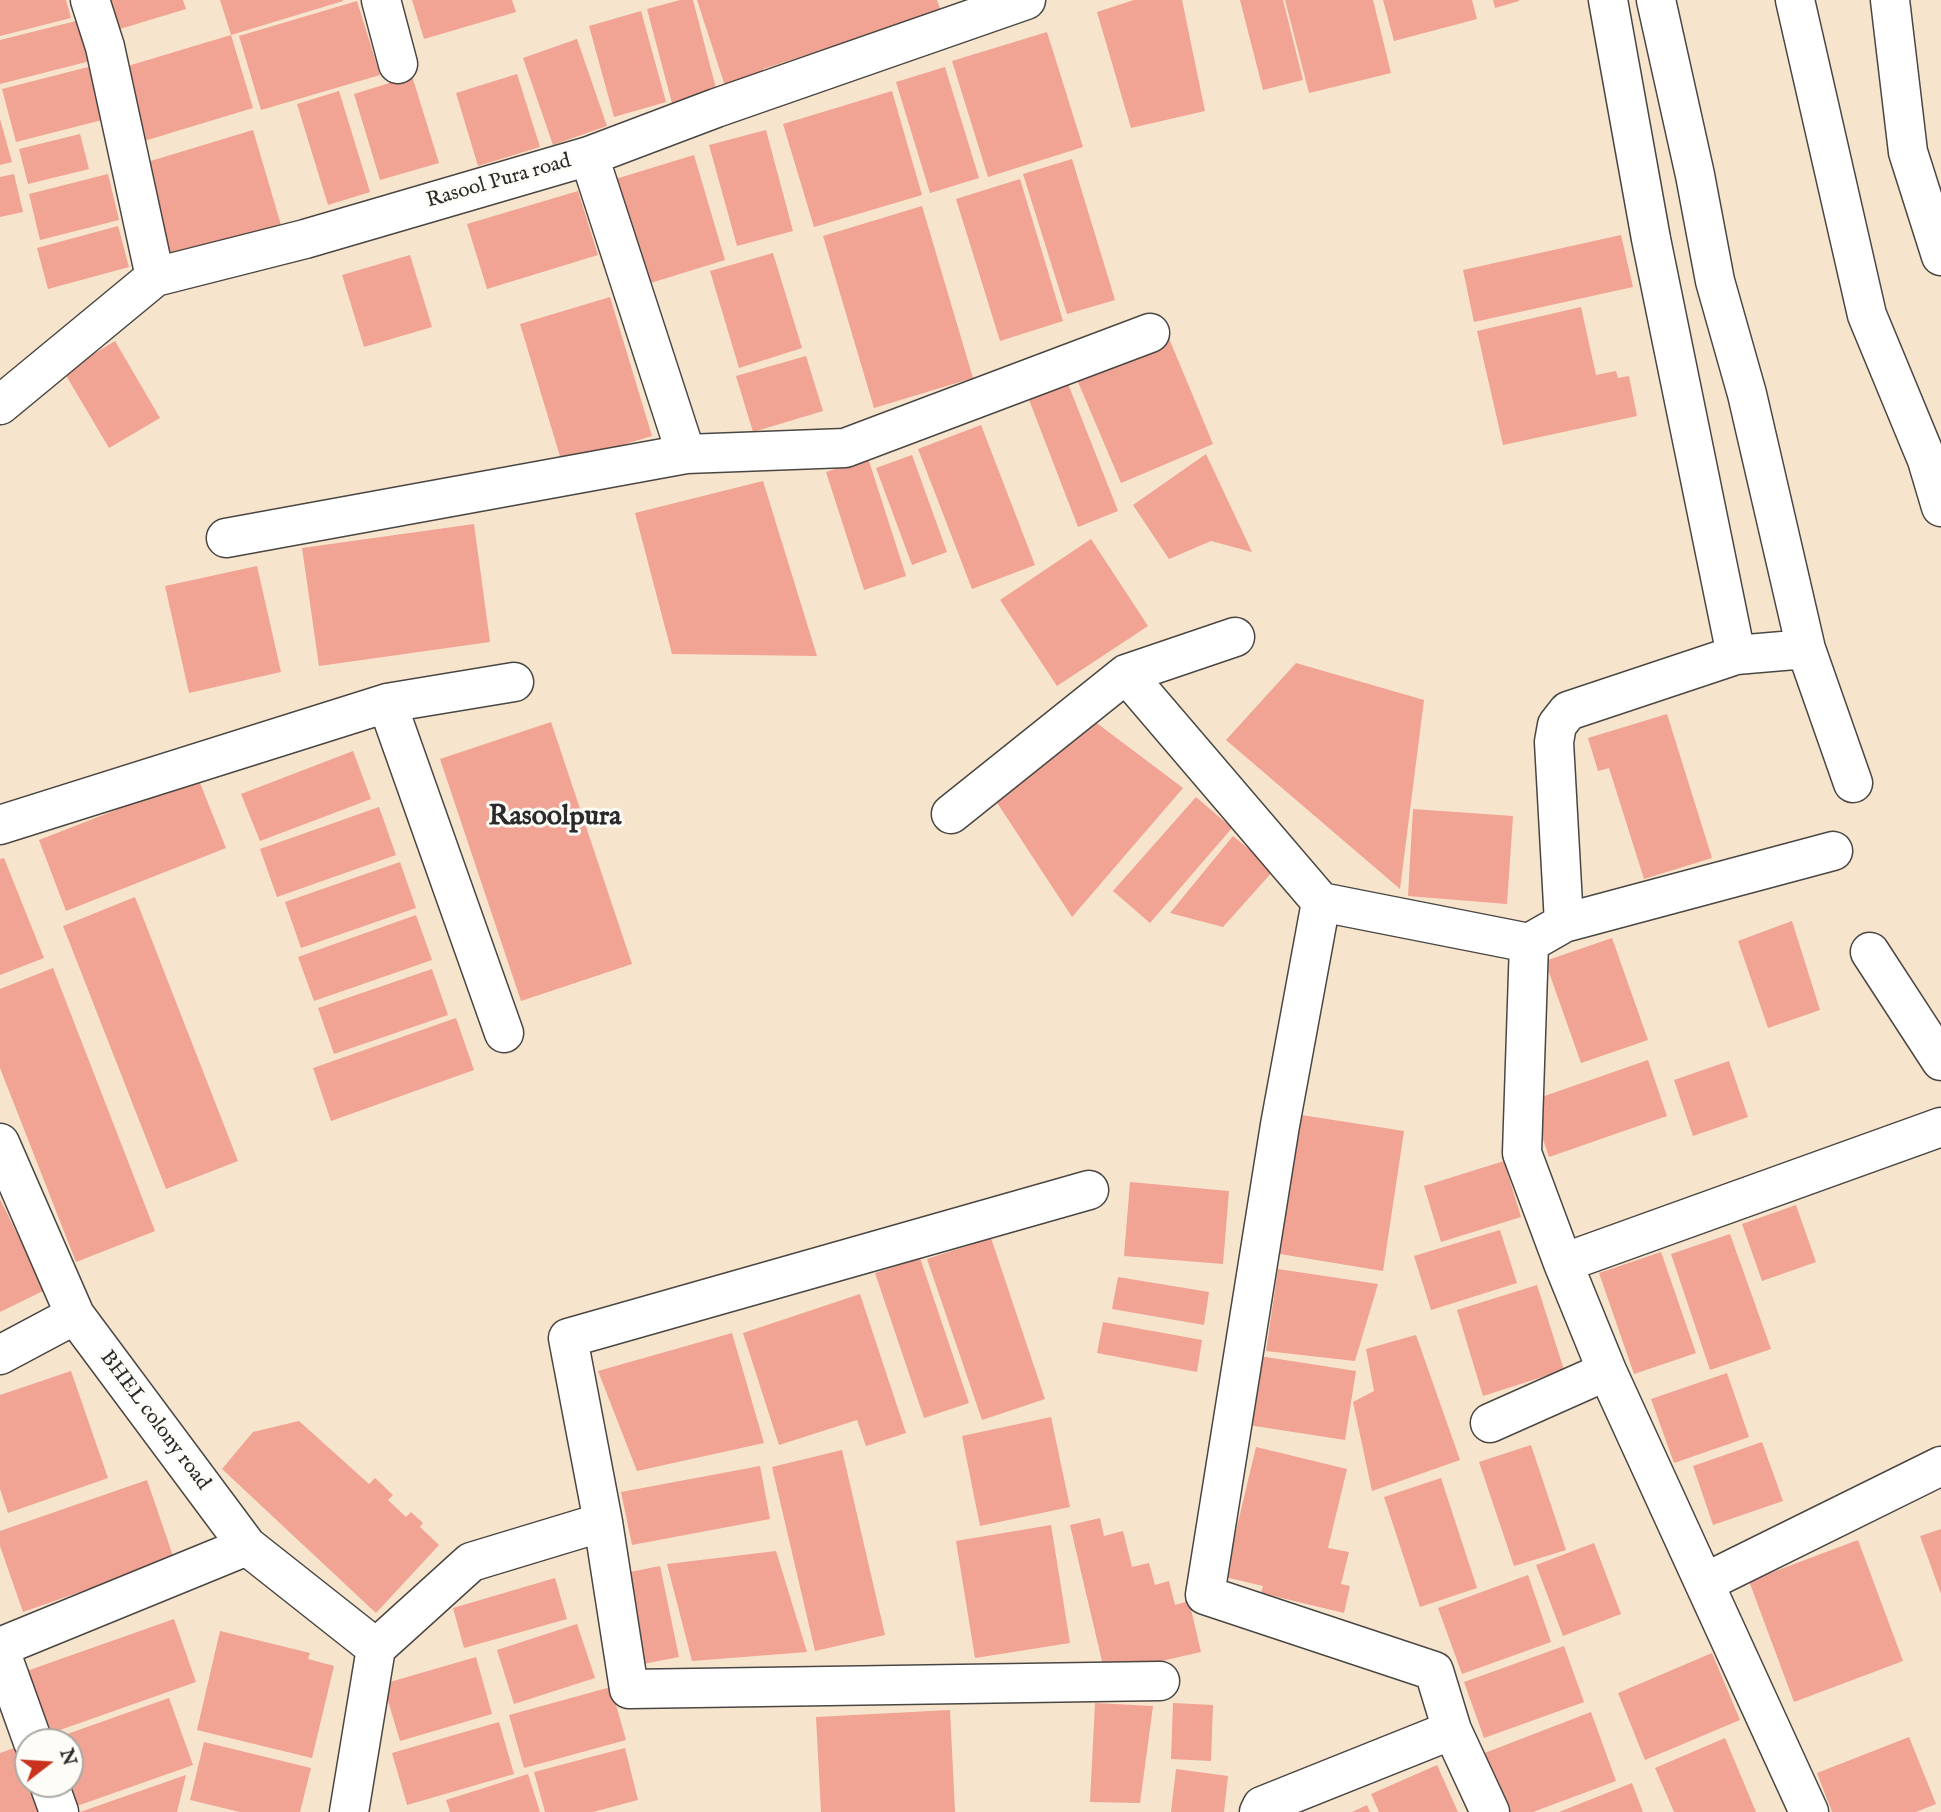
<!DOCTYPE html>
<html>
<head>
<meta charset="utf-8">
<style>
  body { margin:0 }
  #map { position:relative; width:1941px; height:1812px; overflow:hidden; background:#f7e4cd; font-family:"IM FELL English",serif }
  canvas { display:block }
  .north { position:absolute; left:14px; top:1728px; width:70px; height:70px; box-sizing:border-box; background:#fdfcf7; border:2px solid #a9a8a5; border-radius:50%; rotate:73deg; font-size:19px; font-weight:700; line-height:28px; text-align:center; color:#2b2b2b }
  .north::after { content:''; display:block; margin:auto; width:24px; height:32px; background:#c8321e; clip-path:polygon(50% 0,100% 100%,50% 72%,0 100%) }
</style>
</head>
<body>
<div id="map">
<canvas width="1941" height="1812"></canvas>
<div class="north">N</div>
</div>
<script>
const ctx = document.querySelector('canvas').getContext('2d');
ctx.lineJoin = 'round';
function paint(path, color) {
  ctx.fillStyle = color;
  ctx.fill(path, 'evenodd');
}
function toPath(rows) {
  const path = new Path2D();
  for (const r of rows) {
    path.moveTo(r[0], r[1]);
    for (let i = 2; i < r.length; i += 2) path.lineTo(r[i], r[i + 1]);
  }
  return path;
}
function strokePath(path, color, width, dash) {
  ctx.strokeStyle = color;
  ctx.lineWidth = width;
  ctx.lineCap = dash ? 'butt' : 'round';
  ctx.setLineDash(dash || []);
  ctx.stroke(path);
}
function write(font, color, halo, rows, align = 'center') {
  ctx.font = font + ' "IM FELL English",serif';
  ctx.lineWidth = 6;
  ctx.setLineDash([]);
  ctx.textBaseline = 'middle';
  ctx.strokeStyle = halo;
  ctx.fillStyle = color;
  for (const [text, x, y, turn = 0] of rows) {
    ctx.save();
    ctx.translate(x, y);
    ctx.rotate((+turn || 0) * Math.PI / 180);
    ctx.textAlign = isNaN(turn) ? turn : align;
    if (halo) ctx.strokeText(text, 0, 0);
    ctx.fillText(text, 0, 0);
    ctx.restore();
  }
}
paint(toPath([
  [0,0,66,0,71,18,0,36],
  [111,0,183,0,186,9,120,29],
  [220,0,343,0,343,1,231,35],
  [412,0,512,0,516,12,424,39],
  [680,0,693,0,718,96,673,107,647,9],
  [697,0,937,0,941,11,763,69,765,76,726,89],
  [1134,0,1182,0,1205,111,1131,128,1097,12],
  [1240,0,1283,0,1303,80,1263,90],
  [1285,0,1373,0,1391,73,1309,93],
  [1383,0,1472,0,1477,19,1394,41],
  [1493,0,1519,0,1519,1,1495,8],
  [357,1,380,75,261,110,239,36],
  [641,11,666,102,614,117,589,26],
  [84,19,94,60,0,84,0,40],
  [1047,32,1083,147,988,177,952,61],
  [231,35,253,108,144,141,121,68],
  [577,39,607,126,553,145,523,58],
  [96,65,110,118,16,142,2,89],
  [945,67,979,178,930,193,896,82],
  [517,74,540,147,478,166,456,93],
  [412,76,439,163,380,180,354,94],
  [339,91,370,192,328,205,297,104],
  [892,91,922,195,814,227,783,124],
  [0,119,12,162,0,165],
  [253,130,281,225,172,258,144,163],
  [766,130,793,231,737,246,709,145],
  [80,134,89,169,28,184,19,149],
  [694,155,725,260,641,286,609,181],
  [1072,159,1115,300,1067,314,1023,174],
  [14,174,23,212,0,217,0,177],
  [108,174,119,220,40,240,29,194],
  [1020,179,1063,321,1000,341,956,199],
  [578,191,598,255,487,289,467,224],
  [922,206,973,378,874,408,823,236],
  [118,226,129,267,48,289,37,248],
  [1621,235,1633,287,1474,322,1463,270],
  [773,253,802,348,739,368,710,271],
  [410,255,432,327,364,347,342,275],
  [610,297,652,436,562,463,520,324],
  [1581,307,1596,375,1616,371,1618,378,1629,376,1637,416,1503,445,1477,331],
  [1168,336,1213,444,1121,483,1075,375],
  [115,341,160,418,109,448,64,372],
  [806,356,823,411,753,432,736,376],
  [1065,376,1118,511,1078,527,1026,392],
  [981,425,1035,565,972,589,918,449],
  [1206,454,1252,552,1211,541,1169,559,1133,505],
  [912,455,947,552,912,565,876,468],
  [868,458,906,576,864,590,826,472],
  [763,481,817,656,672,654,635,513],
  [474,524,490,642,319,666,302,548],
  [1091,539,1148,626,1057,686,1000,600],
  [257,566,281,672,189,693,165,586],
  [1296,663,1424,700,1400,889,1226,740],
  [1082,712,1183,788,1072,917,992,795],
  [1667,714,1712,858,1644,879,1609,768,1598,771,1588,738],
  [551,722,632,964,521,1001,440,759],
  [353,751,371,799,260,841,241,794],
  [198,778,226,848,66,911,39,840],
  [1196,797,1232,828,1150,923,1113,891],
  [379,807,396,855,277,897,260,849],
  [1413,809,1513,816,1507,904,1408,896],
  [1233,836,1274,870,1223,927,1170,913],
  [4,858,44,958,0,975,0,859],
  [400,862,416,908,301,948,285,902],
  [135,897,238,1161,166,1189,63,926],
  [416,915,432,960,314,1001,298,957],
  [1792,921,1820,1010,1768,1028,1738,941],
  [1612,938,1648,1040,1581,1063,1545,961],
  [53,968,155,1231,76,1262,0,1068,0,989],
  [432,969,448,1015,334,1054,318,1008],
  [456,1018,474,1070,331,1121,313,1068],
  [1648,1060,1667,1116,1549,1157,1530,1101],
  [1729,1061,1748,1117,1693,1136,1674,1080],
  [1295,1114,1404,1131,1383,1271,1274,1253],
  [1504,1161,1521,1217,1441,1242,1424,1186],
  [1130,1182,1229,1191,1223,1264,1124,1256],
  [0,1199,45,1290,0,1312],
  [1796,1205,1816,1262,1762,1281,1742,1224],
  [1500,1230,1517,1283,1431,1310,1414,1256],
  [1730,1234,1771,1349,1710,1370,1671,1254],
  [991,1238,1045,1399,982,1420,927,1259],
  [1661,1252,1696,1353,1634,1374,1599,1273],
  [920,1258,969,1403,924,1418,875,1273],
  [1278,1269,1378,1284,1355,1361,1266,1351],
  [1118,1277,1209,1292,1204,1325,1112,1309],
  [1537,1285,1564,1370,1483,1396,1457,1310],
  [860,1294,906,1433,866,1446,857,1420,779,1445,743,1333],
  [1103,1322,1202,1340,1197,1372,1097,1353],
  [732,1333,764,1443,637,1471,598,1371],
  [1416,1335,1460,1460,1372,1491,1353,1402,1374,1391,1366,1349],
  [1259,1356,1356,1371,1345,1440,1248,1425],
  [71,1371,108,1478,8,1513,0,1489,0,1395],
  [1727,1373,1749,1437,1674,1463,1651,1399],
  [1051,1417,1070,1507,980,1526,962,1436],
  [299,1421,369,1484,375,1478,393,1495,388,1500,406,1517,411,1512,423,1523,420,1527,439,1545,376,1613,222,1469,253,1432],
  [1762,1442,1783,1501,1713,1525,1693,1466],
  [1531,1445,1566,1550,1514,1566,1479,1462],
  [1256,1447,1347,1469,1328,1548,1349,1552,1341,1584,1350,1586,1344,1613,1261,1593,1263,1586,1225,1577],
  [842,1450,885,1635,815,1651,772,1467],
  [760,1466,770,1519,632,1545,621,1492],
  [1441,1478,1477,1588,1420,1607,1384,1497],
  [147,1480,174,1559,23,1612,0,1546,0,1531],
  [1100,1518,1104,1536,1123,1531,1132,1567,1149,1563,1155,1585,1169,1581,1175,1605,1189,1601,1201,1652,1105,1674,1070,1525],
  [1051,1525,1070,1643,975,1658,956,1541],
  [1941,1529,1941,1594,1920,1536],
  [1858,1540,1903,1661,1794,1702,1749,1581],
  [1594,1543,1621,1614,1563,1636,1536,1565],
  [776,1551,807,1652,692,1661,667,1564],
  [660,1566,679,1657,638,1665,620,1574],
  [1528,1575,1551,1642,1462,1674,1438,1608],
  [555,1578,567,1619,464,1648,453,1608],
  [174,1619,196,1682,43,1736,21,1673],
  [577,1624,595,1678,514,1704,497,1650],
  [220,1631,310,1653,308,1659,334,1666,312,1758,197,1730],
  [1564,1646,1584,1702,1484,1738,1464,1682],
  [1712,1653,1740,1720,1645,1760,1618,1693],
  [476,1657,492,1714,400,1741,383,1684],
  [611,1687,626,1740,524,1768,509,1715],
  [169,1698,193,1765,77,1806,69,1784,70,1742,54,1742,53,1739],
  [1095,1703,1153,1706,1140,1803,1090,1802],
  [1173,1703,1213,1705,1211,1761,1171,1759],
  [950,1710,955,1812,821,1812,816,1717],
  [1591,1712,1616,1781,1533,1812,1504,1812,1482,1754],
  [499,1722,514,1774,407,1805,392,1753],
  [1909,1737,1936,1804,1916,1812,1832,1812,1817,1773],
  [1725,1738,1756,1812,1674,1812,1655,1768],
  [204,1742,311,1768,300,1812,240,1812,190,1800],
  [20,1746,28,1771,28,1784,33,1784,42,1812,0,1812,0,1753],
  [625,1748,638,1800,593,1812,545,1812,534,1772],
  [1437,1765,1458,1812,1379,1812,1371,1794],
  [1176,1769,1228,1776,1224,1812,1171,1812],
  [528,1774,540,1812,450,1812,446,1800],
  [186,1775,177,1812,80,1812],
  [1632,1783,1643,1812,1559,1812],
  [1367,1805,1370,1812,1352,1812]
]), '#f1a394');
const minor = toPath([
  [90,0,105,47,155,277],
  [381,0,398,64],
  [1608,0,1651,239,1736,655],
  [1656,0,1695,175,1715,281,1747,394,1806,649,1853,783],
  [1795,0,1867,315,1927,460,1941,507],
  [1890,0,1908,152,1941,256],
  [589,156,686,454,845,448,1150,333],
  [0,405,155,277,305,239,589,156,716,108,1026,0],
  [226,538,686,454],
  [1126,674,1235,637],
  [387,703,504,1033],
  [951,814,1126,674,1321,902,1529,943,1564,923,1833,851],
  [0,825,387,703,514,682],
  [1321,902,1280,1125,1205,1595,1434,1671,1452,1730,1490,1812],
  [1564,923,1554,742,1557,725,1568,711,1736,655,1806,649],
  [1529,943,1522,1153,1563,1263,1607,1371,1809,1812],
  [1870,952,1941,1061],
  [0,1143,75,1315,247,1546,376,1648,349,1812],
  [1089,1190,568,1338,603,1522,629,1689,1160,1681],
  [1563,1263,1941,1127],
  [0,1355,75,1315],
  [1490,1423,1607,1371],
  [1704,1583,1941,1466],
  [0,1647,247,1546],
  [376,1648,471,1562,603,1522],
  [0,1650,33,1742],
  [49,1784,59,1812],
  [1259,1812,1262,1806,1452,1730]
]);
strokePath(minor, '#4a4743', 41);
strokePath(minor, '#fff', 38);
write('21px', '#2b2b2b', '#fdfcf7', [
  ["Rasool Pura road",499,182,-16],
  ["BHEL colony road",154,1421,53]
]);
write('bold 28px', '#2b2b2b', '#fdfcf7', [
  ["Rasoolpura",555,818]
]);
</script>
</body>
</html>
